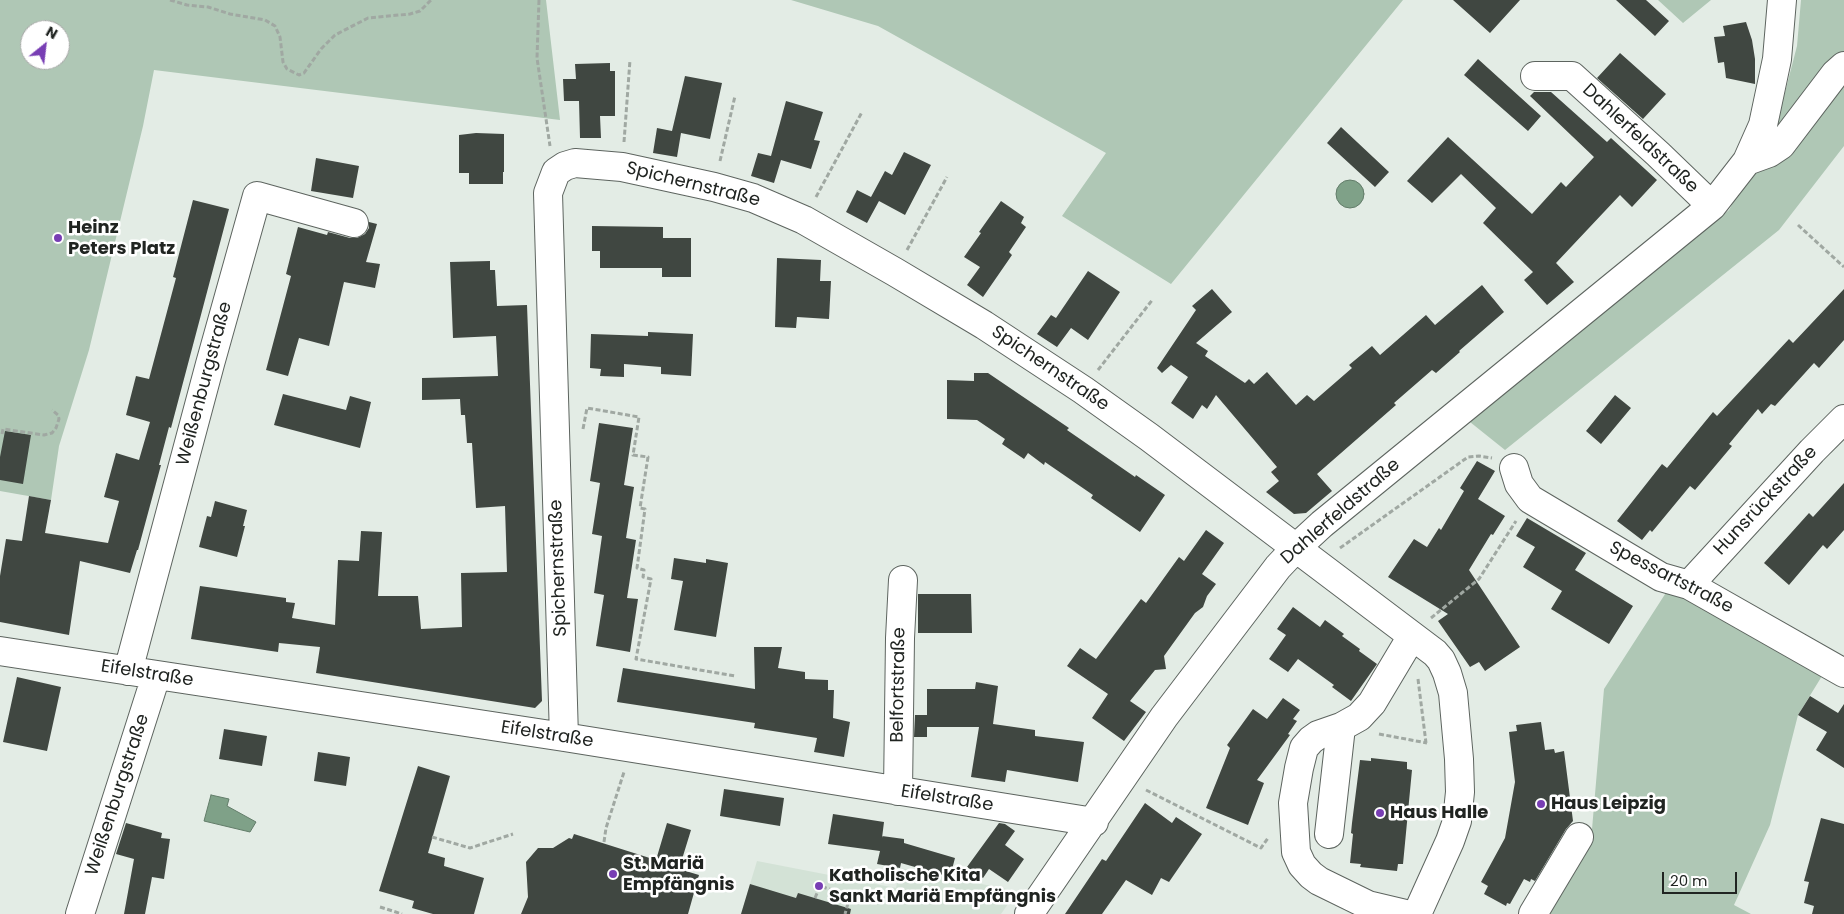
<!DOCTYPE html>
<html>
<head>
<meta charset="utf-8">
<style>
  body { margin:0 }
  #map { position:relative; width:1844px; height:914px; overflow:hidden; background:#e3ece5; font-family:Poppins,sans-serif }
  canvas { display:block }
  .north { position:absolute; left:20px; top:20px; width:50px; height:50px; box-sizing:border-box; background:#fff; border:1px solid #a6a7a6; border-radius:50%; rotate:29deg; font-size:14px; font-weight:700; line-height:20px; text-align:center; color:#202421 }
  .north::after { content:''; display:block; margin:auto; width:18px; height:22px; background:#783eb4; clip-path:polygon(50% 0,100% 100%,50% 72%,0 100%) }
  .scale { position:absolute; left:1662px; top:872px; width:75px; height:22px; box-sizing:border-box; border:2px solid #202421; border-top:0; padding-left:6px; font-size:15px; line-height:18px; white-space:nowrap; color:#202421; -webkit-text-stroke:4px #fff; paint-order:stroke }
</style>
</head>
<body>
<div id="map">
<canvas width="1844" height="914"></canvas>
<div class="north">N</div>
<div class="scale">20 m</div>
</div>
<script>
const ctx = document.querySelector('canvas').getContext('2d');
ctx.lineJoin = 'round';
function paint(path, color) {
  ctx.fillStyle = color;
  ctx.fill(path, 'evenodd');
}
function toPath(rows) {
  const path = new Path2D();
  for (const r of rows) {
    if (r.length === 3) {
      path.moveTo(r[0] + r[2], r[1]);
      path.arc(r[0], r[1], r[2], 0, 2 * Math.PI);
      continue;
    }
    path.moveTo(r[0], r[1]);
    for (let i = 2; i < r.length; i += 2) path.lineTo(r[i], r[i + 1]);
  }
  return path;
}
function strokePath(path, color, width, dash) {
  ctx.strokeStyle = color;
  ctx.lineWidth = width;
  ctx.lineCap = dash ? 'butt' : 'round';
  ctx.setLineDash(dash || []);
  ctx.stroke(path);
}
function write(font, color, halo, rows, align = 'center') {
  ctx.font = font + ' Poppins,sans-serif';
  ctx.lineWidth = 5;
  ctx.setLineDash([]);
  ctx.textBaseline = 'middle';
  ctx.strokeStyle = halo;
  ctx.fillStyle = color;
  for (const [text, x, y, turn = 0] of rows) {
    ctx.save();
    ctx.translate(x, y);
    ctx.rotate((+turn || 0) * Math.PI / 180);
    ctx.textAlign = isNaN(turn) ? turn : align;
    if (halo) ctx.strokeText(text, 0, 0);
    ctx.fillText(text, 0, 0);
    ctx.restore();
  }
}
paint(toPath([
  [757,861,896,888,900,868,1017,891,1001,914,741,914]
]), '#d3e2d6');
paint(toPath([
  [0,0,546,0,560,120,154,70,143,126,89,350,59,446,51,500,0,491],
  [30,30,60,30,60,60,30,60],
  [791,0,1403,0,1171,284,1062,216,1106,153,878,26],
  [1658,0,1711,0,1683,23],
  [1801,0,1844,0,1844,146,1779,230,1505,450,1470,422,1729,210,1777,123,1797,46],
  [1669,588,1822,676,1798,715,1770,825,1734,905,1751,914,1545,914,1591,841,1604,689]
]), '#afc7b5');
const water = toPath([
  [1350,194,14],
  [211,795,229,799,227,806,256,822,250,832,204,821,211,795]
]);
paint(water, '#7fa188');
strokePath(water, '#627c69', 1);
paint(toPath([
  [1453,0,1520,0,1490,33],
  [1616,0,1646,0,1669,21,1655,36],
  [1746,22,1752,40,1755,59,1755,84,1726,78,1724,62,1718,63,1714,37,1725,36,1723,26],
  [1620,53,1666,94,1643,119,1597,78],
  [1478,59,1541,116,1528,131,1464,75],
  [610,63,610,71,615,71,615,116,600,116,601,138,580,138,579,101,564,101,563,79,576,79,575,64],
  [685,76,722,83,710,139,681,133,677,157,653,153,657,128,672,131],
  [1534,92,1551,92,1607,142,1611,138,1657,180,1632,207,1620,195,1556,263,1574,282,1547,305,1524,280,1533,272,1483,223,1496,208,1461,174,1432,203,1407,181,1448,137,1532,214,1561,182,1566,187,1594,157,1530,96],
  [786,101,823,112,814,140,820,141,811,169,781,160,774,183,751,176,758,153,771,156],
  [1341,127,1389,172,1375,187,1327,143],
  [476,133,504,134,504,172,503,172,503,184,469,184,469,173,459,173,459,135],
  [904,152,931,165,905,215,879,201,867,223,846,212,857,190,871,197,885,171,892,175],
  [316,158,359,166,353,198,311,191],
  [193,200,229,209,171,428,169,427,159,465,161,465,138,550,137,550,130,573,80,561,69,635,0,622,0,576,6,539,22,541,29,496,51,500,45,533,108,543,119,501,104,497,116,453,139,460,150,422,126,415,136,376,149,379,176,278,173,277],
  [1001,201,1024,217,1021,223,1026,227,1009,252,1012,255,983,297,967,285,980,267,964,257,981,233,979,232],
  [369,222,377,224,366,262,380,264,375,288,344,282,329,346,299,338,288,376,266,370,291,276,286,274,298,227,327,235,328,232,350,238,357,238,365,234,369,228],
  [592,226,663,227,663,238,691,238,691,277,662,277,662,268,600,268,600,251,592,251],
  [777,258,821,260,820,281,831,281,829,319,797,317,796,328,775,327],
  [490,261,490,270,495,270,497,306,527,305,542,701,535,708,316,673,320,647,279,643,278,652,191,639,200,586,286,598,286,602,295,603,292,618,335,625,338,560,359,561,361,531,382,532,378,596,418,596,421,629,462,627,461,573,507,572,505,506,476,508,472,443,467,443,465,415,461,415,460,399,422,400,422,378,498,376,496,336,453,338,450,262],
  [1088,271,1120,292,1088,340,1071,328,1057,347,1037,334,1051,315,1061,321,1056,318],
  [1482,285,1504,312,1459,351,1460,352,1436,373,1432,370,1394,403,1396,405,1317,474,1332,491,1306,513,1294,514,1266,492,1279,481,1271,472,1277,467,1216,395,1207,409,1202,405,1193,419,1171,403,1188,377,1171,365,1162,373,1157,368,1196,310,1192,306,1212,289,1232,312,1196,343,1208,351,1205,356,1245,383,1249,379,1254,384,1267,372,1296,405,1307,395,1314,401,1352,368,1349,365,1372,346,1380,355,1426,315,1435,325],
  [1844,289,1844,340,1819,368,1814,363,1775,406,1771,404,1762,414,1758,409,1729,444,1732,446,1695,490,1690,486,1652,532,1650,530,1642,540,1617,521,1662,464,1667,468,1713,412,1717,416,1789,339,1793,343],
  [648,332,693,334,691,376,661,374,661,367,624,364,624,377,600,376,601,369,590,368,591,334,648,336],
  [974,373,988,373,1069,428,1067,430,1135,477,1136,475,1165,495,1140,532,1091,498,1093,495,1045,462,1044,465,1028,453,1024,459,1002,444,1005,439,977,420,947,419,947,380,974,381],
  [283,394,346,410,350,396,371,402,360,448,274,425],
  [1615,395,1631,408,1601,444,1586,431],
  [599,423,633,428,624,485,634,487,626,538,636,540,627,598,638,599,630,652,596,646,604,595,594,593,602,536,592,534,600,483,590,481],
  [5,431,31,435,23,484,0,480,0,457],
  [1477,461,1495,471,1478,499,1505,516,1493,535,1491,534,1469,570,1520,647,1485,671,1479,662,1470,667,1438,621,1448,614,1388,577,1414,539,1427,547,1439,528,1441,530,1464,491,1460,488],
  [1844,483,1844,530,1827,549,1823,545,1789,585,1764,563,1809,513,1813,517],
  [215,501,247,510,243,526,245,526,237,557,199,547,207,516,211,517],
  [1527,518,1586,553,1575,570,1633,606,1609,644,1551,609,1562,591,1523,567,1535,547,1516,536],
  [1206,530,1224,543,1202,574,1216,584,1207,596,1203,607,1195,613,1164,656,1166,669,1155,670,1130,701,1146,712,1124,741,1092,718,1108,694,1067,666,1080,648,1096,659,1141,599,1146,603,1179,557,1184,561],
  [674,558,706,563,706,559,728,563,716,637,674,630,683,581,671,579],
  [918,594,971,594,972,633,918,633],
  [1293,607,1320,627,1325,620,1344,634,1342,636,1360,649,1359,651,1377,664,1351,701,1332,687,1334,685,1298,659,1288,672,1269,659,1286,635,1277,629],
  [754,647,782,647,778,668,805,672,805,679,828,680,828,690,834,690,833,718,850,722,844,757,814,752,817,738,754,728,755,723,617,702,623,668,755,689],
  [17,677,61,687,47,751,3,742],
  [976,682,998,686,993,724,1035,730,1035,736,1084,742,1078,782,1007,770,1005,782,971,777,979,727,927,727,927,737,914,737,915,715,927,715,927,724,927,689,975,689],
  [1810,696,1838,713,1844,704,1844,768,1816,750,1827,732,1798,715],
  [1283,698,1300,710,1293,719,1297,721,1288,734,1290,735,1257,780,1264,783,1248,825,1206,808,1230,748,1227,745,1253,709,1267,719],
  [1541,722,1545,750,1554,749,1555,753,1564,751,1573,821,1566,829,1535,881,1531,879,1530,882,1524,879,1510,904,1507,903,1506,906,1484,894,1488,886,1481,882,1505,838,1515,782,1509,732,1517,731,1516,725],
  [224,729,267,736,262,766,219,759],
  [318,752,350,757,346,786,314,781],
  [1371,758,1407,762,1407,769,1412,770,1403,864,1398,864,1397,871,1360,867,1361,864,1350,863,1353,834,1351,833,1352,823,1360,760,1371,761],
  [418,766,450,776,428,853,445,858,444,866,484,878,474,914,433,914,412,908,414,901,379,891],
  [724,789,784,798,780,826,720,816],
  [1145,803,1172,823,1176,817,1202,834,1169,882,1161,878,1152,895,1126,880,1102,914,1065,914,1102,859,1106,861],
  [833,814,884,822,882,838,882,836,904,839,904,843,955,858,950,877,901,863,900,868,877,864,880,851,828,844],
  [1821,818,1844,824,1844,914,1812,914,1814,906,1804,903,1809,882,1804,881],
  [126,823,162,833,161,838,170,839,164,879,152,877,145,914,124,914,134,859,116,854],
  [667,823,691,830,679,869,699,875,688,914,521,914,528,897,526,862,538,848,553,848,569,838,572,839,574,834,656,860],
  [999,823,1005,824,1015,831,1005,845,1024,859,1008,882,989,869,983,878,967,867],
  [750,884,796,898,798,893,851,909,850,914,741,914]
]), '#404741');
const minor = toPath([
  [1535,76,1572,76,1658,154,1712,206],
  [1747,161,1769,153,1781,145,1835,74,1844,66],
  [1514,468,1519,484,1530,499,1661,577,1689,585,1844,673],
  [1689,585,1812,451,1844,419],
  [0,651,564,737,1094,822],
  [128,671,210,364,257,196,354,223],
  [564,737,548,193,556,172,565,166,575,163,622,167,714,187,753,198,804,220,895,272,984,325,1083,390,1149,437,1435,653,1441,660,1447,673,1453,693,1459,759,1460,792,1457,821,1450,841,1417,914],
  [898,791,900,638,903,580],
  [1329,834,1341,727],
  [80,914,156,676],
  [1029,914,1164,717,1278,567,1296,548,1322,524,1712,206,1747,161,1763,125,1777,59,1782,0],
  [1406,914,1368,905,1319,881,1311,875,1302,865,1296,852,1293,803,1299,768,1304,748,1311,740,1318,735,1341,727,1359,717,1372,703,1412,636],
  [1533,914,1579,837]
]);
strokePath(minor, '#5d645f', 30);
strokePath(toPath([
  [170,0,187,5,208,7,230,14,265,20,275,26,280,37,283,62,287,69,299,75,304,73,321,49,335,35,368,18,410,14,420,11,431,0],
  [539,0,537,58,550,146],
  [624,142,630,60],
  [720,161,735,96],
  [816,197,862,112],
  [1798,225,1844,267],
  [907,250,947,177],
  [1098,370,1153,299],
  [583,429,587,408,639,417,633,455,648,457,640,508,645,509,637,568,644,570,643,577,651,579,636,659,735,676],
  [2,434,3,429,44,435,52,433,56,428,59,419,58,415,52,410],
  [1340,548,1468,457,1479,456,1492,458],
  [1431,618,1479,579,1516,521],
  [1418,679,1426,743],
  [1379,734,1427,743],
  [1146,790,1261,848,1268,838],
  [432,837,470,848,513,834],
  [604,842,606,828,624,772],
  [815,898,820,886,850,896,845,914],
  [380,907,402,914]
]), '#a0a8a2', 3, [5, 2.5]);
strokePath(minor, '#fff', 28);
for (const [x, y, r, color] of [
  [58,238,5,"#783eb4"],
  [1541,804,5,"#783eb4"],
  [1380,813,5,"#783eb4"],
  [613,874,5,"#783eb4"],
  [819,886,5,"#783eb4"]
]) {
  const dot = new Path2D();
  dot.arc(x, y, r, 0, 2 * Math.PI);
  ctx.fillStyle = color;
  ctx.fill(dot);
  strokePath(dot, '#fff', 2);
}
write('18px', '#202421', '#fff', [
  ["Dahlerfeldstraße",1640,139,43],
  ["Spichernstraße",693,185,14],
  ["Spichernstraße",1050,369,34],
  ["Weißenburgstraße",205,384,-75],
  ["Hunsrückstraße",1766,501,-47],
  ["Dahlerfeldstraße",1341,512,-41],
  ["Spichernstraße",559,568,-92],
  ["Spessartstraße",1671,578,27],
  ["Eifelstraße",147,674,9],
  ["Belfortstraße",899,685,-89],
  ["Eifelstraße",547,735,9],
  ["Weißenburgstraße",118,795,-72],
  ["Eifelstraße",947,799,9]
]);
write('bold 18px', '#202421', '#fff', [
  ["Heinz",68,228],
  ["Peters Platz",68,249],
  ["Haus Leipzig",1551,804],
  ["Haus Halle",1390,813],
  ["St. Mariä",623,864],
  ["Empfängnis",623,885],
  ["Katholische Kita",829,876],
  ["Sankt Mariä Empfängnis",829,897]
], 'left');
</script>
</body>
</html>
